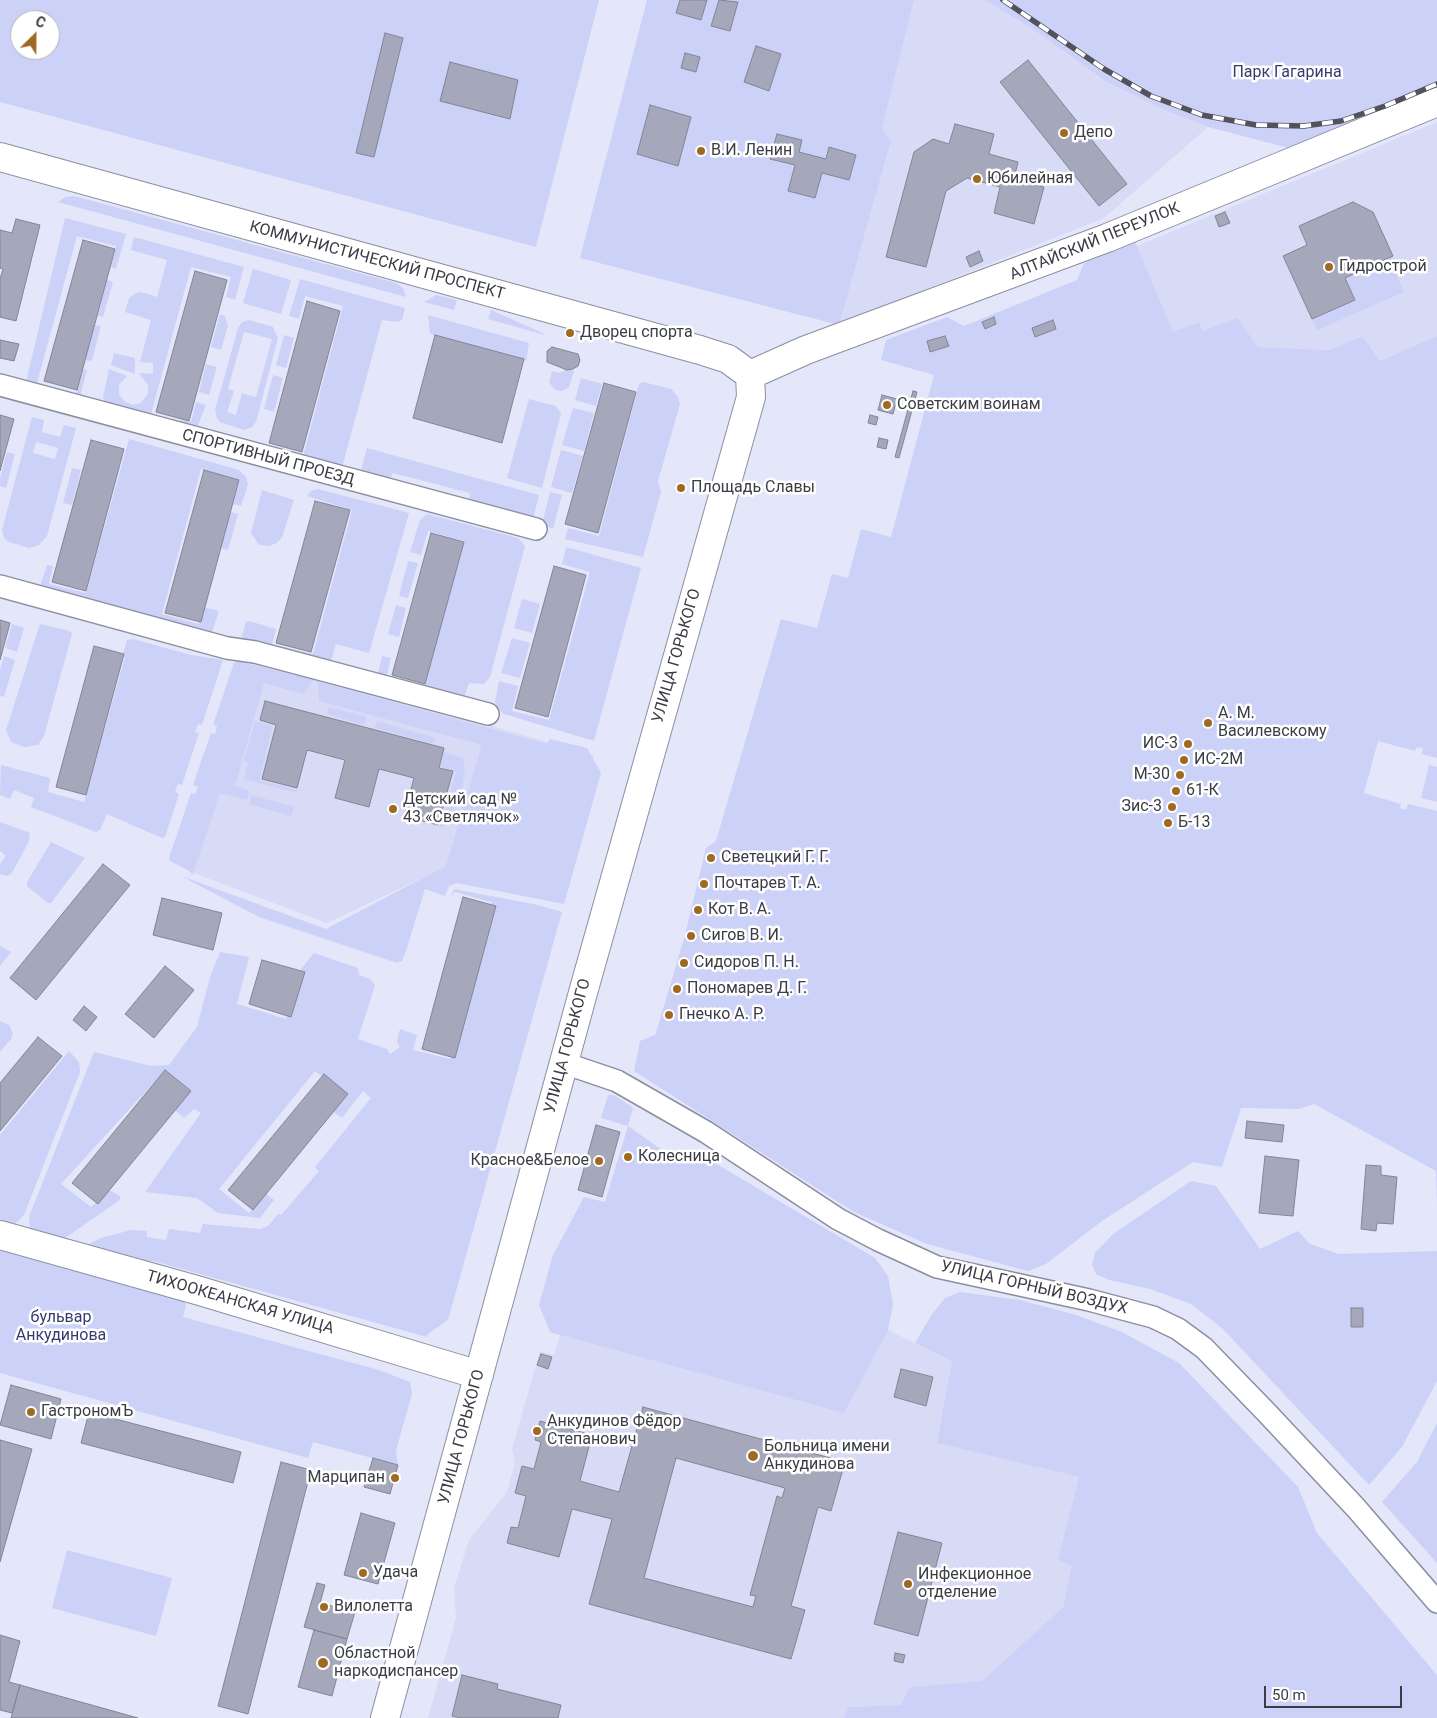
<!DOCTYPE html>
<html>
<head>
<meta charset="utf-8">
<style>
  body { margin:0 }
  #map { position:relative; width:1437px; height:1718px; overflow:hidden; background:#e4e6fa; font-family:Roboto,sans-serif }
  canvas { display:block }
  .north { position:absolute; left:10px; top:10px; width:50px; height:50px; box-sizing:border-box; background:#fff; border:1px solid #b1b1b4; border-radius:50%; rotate:23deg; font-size:14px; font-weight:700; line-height:20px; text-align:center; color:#3b3c44 }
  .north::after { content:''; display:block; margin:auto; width:18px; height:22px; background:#9e6a22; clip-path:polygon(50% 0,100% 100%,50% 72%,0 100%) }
  .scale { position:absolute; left:1264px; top:1686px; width:138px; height:22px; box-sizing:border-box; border:2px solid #3b3c44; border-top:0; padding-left:6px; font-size:15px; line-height:18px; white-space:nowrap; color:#3b3c44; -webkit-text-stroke:4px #fff; paint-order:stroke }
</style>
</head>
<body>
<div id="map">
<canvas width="1437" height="1718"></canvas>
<div class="north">С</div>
<div class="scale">50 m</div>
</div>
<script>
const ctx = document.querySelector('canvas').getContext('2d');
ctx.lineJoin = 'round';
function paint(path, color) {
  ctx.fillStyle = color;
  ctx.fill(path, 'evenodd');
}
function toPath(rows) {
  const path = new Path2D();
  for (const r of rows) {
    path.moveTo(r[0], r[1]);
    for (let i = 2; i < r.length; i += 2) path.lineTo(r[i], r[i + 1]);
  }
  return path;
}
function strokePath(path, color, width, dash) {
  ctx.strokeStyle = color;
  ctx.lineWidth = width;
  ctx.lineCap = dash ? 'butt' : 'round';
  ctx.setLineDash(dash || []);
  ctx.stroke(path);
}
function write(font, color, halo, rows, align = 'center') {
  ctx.font = font + ' Roboto,sans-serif';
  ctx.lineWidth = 5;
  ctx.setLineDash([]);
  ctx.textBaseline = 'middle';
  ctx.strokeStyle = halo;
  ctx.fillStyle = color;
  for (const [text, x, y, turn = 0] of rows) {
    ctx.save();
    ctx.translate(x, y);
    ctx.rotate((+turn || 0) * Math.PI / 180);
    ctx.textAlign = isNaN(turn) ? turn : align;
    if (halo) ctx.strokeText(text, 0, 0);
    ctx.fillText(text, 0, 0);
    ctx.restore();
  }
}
paint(toPath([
  [914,0,985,0,1034,30,1108,83,1169,112,1208,127,1104,218,839,324,891,141,882,128],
  [1437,122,1437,336,1380,361,1361,336,1329,350,1258,347,1203,331,1199,322,1173,333,1137,246],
  [250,662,486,724,594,756,560,887,459,861,327,923,188,871],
  [581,1265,888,1330,952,1361,938,1443,1079,1477,1059,1560,1073,1566,1063,1607,982,1681,909,1687,901,1705,848,1707,844,1718,428,1718,456,1618,454,1588,469,1540,507,1492,515,1463,512,1449,540,1351,554,1355]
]), '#d8dbf6');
paint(toPath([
  [0,0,599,0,536,247,0,102],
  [20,20,50,20,50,50,20,50],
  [647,0,914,0,882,128,891,141,839,325,580,258],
  [985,0,1437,0,1437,89,1293,149,1208,127,1169,112,1108,83,1034,30],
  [74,196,396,283,403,288,406,297,58,202,65,197],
  [65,218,126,234,116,269,111,267,116,246,77,236,37,383,76,394,83,369,87,370,80,397,25,386],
  [134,237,244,267,235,300,226,297,231,277,191,267,150,418,105,403,103,397,109,369,127,376,119,385,119,394,124,401,132,405,141,403,148,394,148,385,139,373,153,374,153,363,140,362,151,320,125,312,129,298,134,294,141,292,157,297,167,260,131,250],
  [1135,241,1173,332,1199,322,1203,331,1237,318,1258,347,1329,350,1362,336,1380,361,1437,336,1437,758,1422,754,1423,748,1417,747,1415,751,1378,741,1364,793,1401,804,1400,808,1406,810,1408,804,1437,811,1437,1206,1436,1171,1314,1104,1299,1109,1241,1108,1222,1167,1193,1162,1102,1221,1046,1264,1028,1271,927,1244,854,1212,634,1071,640,1041,655,1035,656,1033,685,935,706,848,716,841,781,619,817,628,832,574,848,578,861,529,891,537,934,375,881,360,886,340,947,317,964,326,1077,280,1084,263],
  [1393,256,1397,269,1395,271,1404,292,1317,330,1312,319,1355,300,1345,278],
  [253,269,291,280,281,314,243,303],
  [300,279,405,308,402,320,398,322,382,320,340,475,301,464,343,306,305,296,299,319,289,316],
  [107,280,113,282,103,317,98,316],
  [436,295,457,300,454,310,424,302],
  [491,310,545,334,545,335,488,319],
  [220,314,225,316,228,326,221,350,211,347],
  [428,315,529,343,526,361,430,334],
  [249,320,273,327,278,338,256,422,252,427,244,430,220,422,217,418,215,410,238,328,242,322],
  [244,332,272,339,256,397,242,393,236,415,227,412,234,391,228,389],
  [95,325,101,326,92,360,89,361,85,360],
  [284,335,294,338,286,368,276,365],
  [114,353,135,358,135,374,111,365],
  [206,364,217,367,209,395,199,392],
  [566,369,574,371,569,387,562,391,555,390,549,382,552,371,560,373],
  [273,375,283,378,274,412,264,409],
  [581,378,602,384,596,406,575,400],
  [643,382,671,389,678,397,680,404,658,481,661,492,643,557,565,539,568,528,599,536,639,384],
  [529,399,556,406,561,413,542,488,507,478],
  [196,402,206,405,198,425,194,428,177,431,180,420,191,422],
  [573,408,594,413,584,451,562,445],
  [32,417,44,420,42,432,60,437,64,425,76,428,47,536,39,545,29,548,9,542,4,538,2,530],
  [36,442,58,448,55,459,33,453],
  [129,439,239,470,246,477,248,485,241,506,233,504,240,480,201,469,162,614,198,624,203,607,219,611,211,635,40,586,47,565,53,566,49,584,86,593],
  [367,448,539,495,534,515,533,518,469,502,470,493,393,473,390,479,359,477],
  [561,450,583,456,572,493,551,487],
  [7,452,15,454,6,488,0,486,0,478],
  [72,468,81,470,72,505,63,503],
  [318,489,409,513,369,653,336,644,330,664,240,643,246,622,249,621,276,629,272,644,313,654,352,510,307,496,311,491],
  [262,490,294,500,282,537,277,543,269,546,259,545,251,533],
  [550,492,562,495,553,529,544,525,543,520],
  [230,512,238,514,228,550,220,548],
  [427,514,518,538,525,546,490,677,484,684,469,683,464,697,378,674,382,656,391,658,387,675,424,686,464,541,428,531,421,555,410,552,420,520],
  [566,547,641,568,594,741,504,714,498,709,495,702,499,681,518,686,512,711,549,720,590,572,562,564],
  [408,561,418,563,408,598,399,596],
  [522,599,540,604,532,633,514,628],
  [396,605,406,608,399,637,388,634],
  [12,624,24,628,17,652,5,648],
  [40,624,70,631,72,634,44,736,38,745,24,747,11,742,6,730],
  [512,638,530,643,520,678,501,673],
  [133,639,191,655,223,660,202,725,198,724,195,732,199,733,182,785,178,784,175,792,179,794,165,837,162,838,107,814,100,830,96,832,31,807,34,798,14,790,10,799,0,795,1,765,50,778,48,792,84,802,125,657,122,656,127,640],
  [4,656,15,660,4,697,0,696,0,670],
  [237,661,314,680,303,694,264,683,235,786,250,791,247,800,220,793,192,876,191,872,170,861,169,858,191,793,195,794,198,787,193,785,211,733,215,734,217,726,213,725,234,663],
  [318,682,547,744,550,739,587,748,601,773,564,904,457,883,449,886,445,896,425,889,405,954,402,961,397,963,259,917,181,876,326,929,446,866,482,745,319,701],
  [329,707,367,717,364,725,327,714],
  [255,721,273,726,259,780,297,790,297,793,244,779,248,762,244,761],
  [377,721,435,738,433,744,375,728],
  [444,752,463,758,465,768,462,789,450,821,447,825,440,827,456,771,440,767],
  [1429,765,1437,767,1437,802,1421,798],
  [251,795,294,807,291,816,249,804],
  [0,822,30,833,29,841,12,873,7,876,0,874,0,864,6,856,0,851],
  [51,842,85,858,51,903,48,903,27,886,27,882],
  [454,889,538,905,562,912,448,1320,428,1334,427,1337,153,1261,148,1262,87,1245,101,1238,131,1230,147,1231,147,1237,166,1240,169,1229,200,1233,203,1224,260,1229,268,1226,278,1214,281,1215,319,1171,315,1167,371,1098,363,1091,342,1118,332,1111,345,1095,315,1071,219,1189,249,1213,265,1193,274,1200,260,1218,218,1213,197,1198,145,1192,201,1113,194,1109,184,1118,174,1109,165,1070,61,1184,91,1207,109,1190,120,1196,120,1200,65,1238,30,1229,29,1217,94,1052,151,1066,169,1065,197,1027,210,977,220,952,249,957,237,1004,286,1019,301,969,314,953,358,968,359,975,370,979,375,985,358,1039,387,1049,390,1054,400,1047,397,1042,400,1029,417,1035,413,1050,450,1059,491,902,455,892,451,897],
  [0,946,11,952,0,966],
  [0,1021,9,1025,13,1034,11,1039,0,1052],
  [69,1051,79,1062,80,1072,24,1215,14,1225,0,1221,0,1135],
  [608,1095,614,1095,633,1108,628,1126,682,1164,693,1150,875,1258,888,1276,893,1304,888,1330,844,1413,550,1332,539,1305,553,1255,584,1197,605,1202,628,1126,601,1118],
  [1191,1181,1216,1186,1260,1249,1298,1231,1310,1244,1339,1254,1437,1251,1437,1381,1402,1447,1369,1485,1223,1329,1191,1304,1150,1289,1109,1280,1096,1274,1092,1264,1095,1253,1113,1234],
  [0,1247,181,1297,186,1305,183,1317,379,1370,410,1382,412,1394,396,1450,398,1465,313,1442,308,1458,0,1373],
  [960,1292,1020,1300,1076,1315,1122,1332,1179,1363,1298,1487,1317,1533,1437,1675,1437,1718,844,1718,848,1707,901,1705,909,1687,982,1681,1063,1607,1072,1566,1058,1560,1079,1477,937,1443,952,1361,915,1343,932,1314,945,1298],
  [1437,1423,1437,1563,1382,1502,1417,1462],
  [67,1550,172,1578,156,1636,52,1608]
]), '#ccd1f8');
const building = toPath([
  [680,0,707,0,701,20,676,13,680,0],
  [719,0,738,2,730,31,711,26,719,0],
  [385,33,403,38,374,157,356,153,385,33],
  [756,46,781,54,769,91,744,82,756,46],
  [685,53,700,57,696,72,681,68,685,53],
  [1028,60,1127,184,1099,206,1000,82,1028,60],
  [450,62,518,80,510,119,440,101,450,62],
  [650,105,691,117,678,166,637,154,650,105],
  [955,124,994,134,989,154,1018,162,1014,179,1044,187,1034,224,994,213,1000,187,967,178,946,191,926,267,886,257,914,152,933,139,949,144,955,124],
  [777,134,802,140,799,152,826,159,829,147,856,155,849,180,822,173,815,198,788,191,795,165,770,159,777,134],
  [1353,202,1373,212,1393,256,1345,278,1355,300,1312,319,1283,256,1307,245,1299,226,1353,202],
  [1225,212,1230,223,1219,227,1215,216,1225,212],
  [16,219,40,225,16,321,0,317,0,279,3,269,0,268,0,230,12,233,16,219],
  [83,240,115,249,77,390,44,381,83,240],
  [979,251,983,261,970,267,966,257,979,251],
  [195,271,227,280,189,421,156,412,195,271],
  [307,301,340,311,302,452,269,443,307,301],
  [994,317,996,324,985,329,982,322,994,317],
  [1053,320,1056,329,1035,337,1032,328,1053,320],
  [435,335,524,359,502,443,413,418,435,335],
  [945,336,949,346,930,352,927,341,945,336],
  [0,340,19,344,14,361,0,358,0,340],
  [552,347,578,354,580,360,578,366,573,369,567,370,547,362,547,351,552,347],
  [604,383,636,392,598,533,565,524,604,383],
  [913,391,917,392,899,458,895,457,913,391],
  [882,395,897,399,893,414,878,410,882,395],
  [0,415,14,419,0,471,0,415],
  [870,415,878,417,876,425,868,423,870,415],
  [879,438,888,440,886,449,877,447,879,438],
  [91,440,124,449,86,591,52,582,91,440],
  [204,470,239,480,201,622,165,613,204,470],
  [315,501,350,510,311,652,276,643,315,501],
  [431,533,464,542,425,684,392,675,431,533],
  [554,566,586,575,548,717,515,708,554,566],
  [0,620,10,623,0,660,0,620],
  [94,646,124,654,86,795,56,787,94,646],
  [265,701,444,748,439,768,453,771,438,825,404,816,414,778,379,769,369,807,335,798,345,760,307,750,297,788,262,779,276,725,260,720,265,701],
  [103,864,130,885,36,1000,10,978,103,864],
  [463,897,496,906,455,1058,422,1049,463,897],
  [162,898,222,913,213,950,153,935,162,898],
  [262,960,305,972,291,1017,249,1004,262,960],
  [165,966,194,990,154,1038,125,1014,165,966],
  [84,1006,97,1017,86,1031,73,1020,84,1006],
  [38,1037,62,1056,0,1131,0,1083,38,1037],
  [165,1070,191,1091,98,1204,72,1183,165,1070],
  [324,1074,348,1094,253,1210,228,1190,324,1074],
  [1247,1121,1284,1125,1282,1142,1245,1138,1247,1121],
  [596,1125,620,1132,602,1197,578,1190,596,1125],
  [1265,1156,1299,1160,1293,1216,1259,1213,1265,1156],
  [1366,1165,1381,1166,1381,1175,1397,1177,1393,1224,1377,1223,1376,1231,1361,1229,1366,1165],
  [1351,1308,1363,1308,1363,1327,1351,1327,1351,1308],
  [541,1354,552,1357,548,1369,537,1365,541,1354],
  [901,1369,933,1377,926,1406,894,1397,901,1369],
  [11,1385,61,1399,51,1439,0,1425,11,1385],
  [643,1407,845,1462,831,1511,818,1507,791,1606,805,1610,791,1659,589,1604,612,1519,572,1509,559,1557,507,1543,511,1527,518,1528,526,1496,515,1493,522,1466,534,1469,541,1442,535,1440,540,1421,592,1435,580,1481,619,1492,643,1407],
  [676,1458,785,1488,782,1498,777,1496,750,1595,756,1596,753,1607,644,1578,676,1458],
  [89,1412,241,1452,233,1483,81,1443,89,1412],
  [0,1440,32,1449,0,1562,0,1440],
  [373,1458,398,1465,390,1494,364,1487,373,1458],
  [281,1462,311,1470,248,1714,218,1706,281,1462],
  [361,1513,395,1523,378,1584,344,1575,361,1513],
  [898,1532,942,1543,918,1636,874,1624,898,1532],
  [317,1583,325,1585,320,1603,355,1612,347,1639,304,1627,317,1583],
  [314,1630,347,1639,332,1696,298,1687,314,1630],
  [0,1635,20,1641,9,1682,20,1685,12,1713,0,1710,0,1635],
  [895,1653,905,1655,903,1663,894,1661,895,1653],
  [462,1675,498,1684,497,1689,561,1705,558,1718,461,1718,452,1716,462,1675],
  [20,1685,138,1718,11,1718,20,1685]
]);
paint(building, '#a5a8ba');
strokePath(building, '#838596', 1);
const street = toPath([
  [0,385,536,529],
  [0,586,227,648,255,652,488,714],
  [564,1063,617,1081,706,1132,838,1219,878,1240,937,1267,1089,1300,1153,1317,1178,1329,1204,1348,1267,1413,1356,1508,1437,1602]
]);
const secondary = toPath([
  [0,157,700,350,728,359,750,375],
  [750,375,806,350,1107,238,1437,102],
  [0,1235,200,1291,479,1375],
  [385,1718,584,989,751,397,750,375]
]);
strokePath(street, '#8c8ea0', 24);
strokePath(secondary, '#8c8ea0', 30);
strokePath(street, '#fff', 21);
strokePath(secondary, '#fff', 28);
const rail = toPath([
  [1003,0,1104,69,1151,96,1202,115,1256,125,1304,126,1341,121,1385,106,1437,84]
]);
strokePath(rail, '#51525b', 5.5);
strokePath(rail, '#fff', 4, [11]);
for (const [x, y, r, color] of [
  [1064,133,5,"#9e6a22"],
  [701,151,5,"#9e6a22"],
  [977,179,5,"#9e6a22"],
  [1329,267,5,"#9e6a22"],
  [570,333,5,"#9e6a22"],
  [887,405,5,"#9e6a22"],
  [681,488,5,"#9e6a22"],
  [1208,723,5,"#9e6a22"],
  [1188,744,5,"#9e6a22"],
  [1184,760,5,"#9e6a22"],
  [1180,775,5,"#9e6a22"],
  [1176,791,5,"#9e6a22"],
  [1172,807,5,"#9e6a22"],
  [393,809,5,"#9e6a22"],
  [1168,823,5,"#9e6a22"],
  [711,858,5,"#9e6a22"],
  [704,884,5,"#9e6a22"],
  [698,910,5,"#9e6a22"],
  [691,936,5,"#9e6a22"],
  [684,963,5,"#9e6a22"],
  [677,989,5,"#9e6a22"],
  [669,1015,5,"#9e6a22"],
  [628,1157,5,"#9e6a22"],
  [599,1161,5,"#9e6a22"],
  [31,1412,5,"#9e6a22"],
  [537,1431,5,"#9e6a22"],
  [753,1456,6,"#9e6a22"],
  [395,1478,5,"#9e6a22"],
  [363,1573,5,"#9e6a22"],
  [908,1584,5,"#9e6a22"],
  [324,1607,5,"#9e6a22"],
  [323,1663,6,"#9e6a22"]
]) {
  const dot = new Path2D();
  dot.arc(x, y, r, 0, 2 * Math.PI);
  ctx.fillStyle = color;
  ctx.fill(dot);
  strokePath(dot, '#fff', 2);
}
write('16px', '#383a6e', '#fff', [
  ["Парк Гагарина",1287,73],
  ["бульвар",61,1318],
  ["Анкудинова",61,1336]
]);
write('16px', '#3b3c44', '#fff', [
  ["Депо",1074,133],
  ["В.И. Ленин",711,151],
  ["Юбилейная",987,179],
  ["Гидрострой",1339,267],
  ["Дворец спорта",580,333],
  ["Советским воинам",897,405],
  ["Площадь Славы",691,488],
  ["А. М.",1218,714],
  ["Василевскому",1218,732],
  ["ИС-3",1178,744,"right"],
  ["ИС-2М",1194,760],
  ["М-30",1170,775,"right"],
  ["61-К",1186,791],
  ["Детский сад №",403,800],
  ["43 «Светлячок»",403,818],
  ["Зис-3",1162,807,"right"],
  ["Б-13",1178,823],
  ["Светецкий Г. Г.",721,858],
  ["Почтарев Т. А.",714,884],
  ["Кот В. А.",708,910],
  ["Сигов В. И.",701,936],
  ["Сидоров П. Н.",694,963],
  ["Пономарев Д. Г.",687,989],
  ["Гнечко А. Р.",679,1015],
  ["Колесница",638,1157],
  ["Красное&Белое",589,1161,"right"],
  ["ГастрономЪ",41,1412],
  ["Анкудинов Фёдор",547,1422],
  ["Степанович",547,1440],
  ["Больница имени",764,1447],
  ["Анкудинова",764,1465],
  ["Марципан",385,1478,"right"],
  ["Удача",373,1573],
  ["Инфекционное",918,1575],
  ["отделение",918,1593],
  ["Вилолетта",334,1607],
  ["Областной",334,1654],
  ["наркодиспансер",334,1672]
], 'left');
write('16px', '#3b3c44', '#fff', [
  ["АЛТАЙСКИЙ ПЕРЕУЛОК",1095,242,-22],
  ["КОММУНИСТИЧЕСКИЙ ПРОСПЕКТ",377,261,15],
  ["СПОРТИВНЫЙ ПРОЕЗД",268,458,15],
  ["УЛИЦА ГОРЬКОГО",677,656,-74],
  ["УЛИЦА ГОРЬКОГО",568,1046,-75],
  ["УЛИЦА ГОРНЫЙ ВОЗДУХ",1034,1288,13],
  ["ТИХООКЕАНСКАЯ УЛИЦА",240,1303,16],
  ["УЛИЦА ГОРЬКОГО",462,1437,-75]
]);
</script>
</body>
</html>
